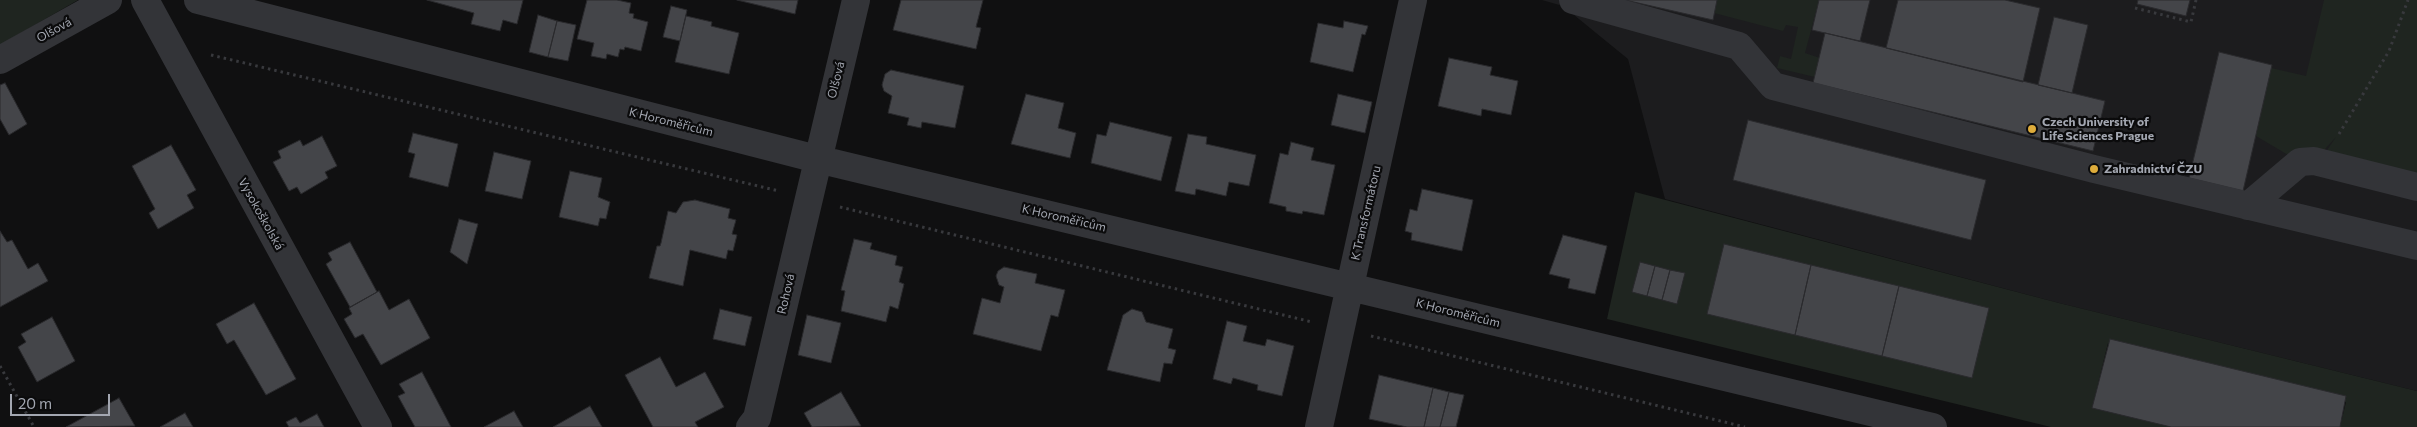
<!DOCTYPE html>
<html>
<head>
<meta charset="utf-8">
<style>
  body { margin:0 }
  #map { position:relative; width:2417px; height:427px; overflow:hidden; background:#101011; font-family:Commissioner,sans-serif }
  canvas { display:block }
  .scale { position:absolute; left:10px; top:394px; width:100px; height:22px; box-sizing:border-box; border:2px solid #a3a7b1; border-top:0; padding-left:6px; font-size:15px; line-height:18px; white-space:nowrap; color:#a3a7b1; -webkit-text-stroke:4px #0b0b0c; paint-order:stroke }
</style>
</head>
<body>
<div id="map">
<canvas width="2417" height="427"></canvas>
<div class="scale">20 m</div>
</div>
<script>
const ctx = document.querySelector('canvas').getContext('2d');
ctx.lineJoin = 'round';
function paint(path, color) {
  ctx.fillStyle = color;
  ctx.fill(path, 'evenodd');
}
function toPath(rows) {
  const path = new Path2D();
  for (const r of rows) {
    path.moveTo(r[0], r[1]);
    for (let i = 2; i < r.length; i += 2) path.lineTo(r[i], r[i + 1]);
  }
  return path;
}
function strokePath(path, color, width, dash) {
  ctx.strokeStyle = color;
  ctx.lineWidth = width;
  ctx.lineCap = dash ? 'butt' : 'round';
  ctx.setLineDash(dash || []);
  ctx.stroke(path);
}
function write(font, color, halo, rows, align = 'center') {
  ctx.font = font + ' Commissioner,sans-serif';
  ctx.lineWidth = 4.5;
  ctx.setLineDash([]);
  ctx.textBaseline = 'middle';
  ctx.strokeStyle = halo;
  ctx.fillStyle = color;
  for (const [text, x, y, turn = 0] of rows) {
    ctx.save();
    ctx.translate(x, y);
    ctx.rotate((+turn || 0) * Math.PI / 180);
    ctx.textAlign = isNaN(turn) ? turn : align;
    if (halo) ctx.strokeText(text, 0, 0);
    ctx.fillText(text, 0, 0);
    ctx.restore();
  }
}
paint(toPath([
  [1542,0,2417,0,2417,391,2059,303,1665,199,1628,59,1563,6]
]), '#1c1c1e');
paint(toPath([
  [0,0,78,0,0,45],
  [1717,0,1819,0,1805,53,1820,58,1815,77,1777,68,1780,56,1791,59,1798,27,1786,25,1783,31,1714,13],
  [2324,0,2417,0,2417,187,2319,162,2336,137,2314,161,2300,162,2256,136,2271,68,2306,76],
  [1635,192,2059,303,2417,391,2417,427,2340,427,2346,402,2108,343,2092,408,2171,427,2051,427,1607,319],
  [1640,262,1685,274,1677,304,1632,292]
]), '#1f2520');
const building = toPath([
  [427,0,523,0,517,24,503,20,500,31,471,24,474,13,427,0],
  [587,0,617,0,631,3,629,13,634,14,633,18,648,22,641,51,625,47,624,50,620,49,618,57,607,54,606,59,591,56,594,43,577,39,587,0],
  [737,0,798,0,795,14,737,0],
  [901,0,983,0,976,27,981,28,976,49,893,30,901,0],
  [1625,0,1717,0,1713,20,1625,0],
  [1819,0,1870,0,1860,41,1812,30,1819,0],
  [1898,0,2005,0,2040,8,2023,82,1886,48,1898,0],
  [2138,0,2190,0,2186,16,2137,4,2138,0],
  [671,6,687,10,680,41,663,37,671,6],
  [538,15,557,21,548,57,529,52,538,15],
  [686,16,712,22,711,26,739,33,729,74,675,62,686,16],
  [2054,17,2088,25,2072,93,2038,85,2054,17],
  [557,21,576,25,568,61,548,57,557,21],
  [1344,21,1368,26,1365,35,1362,34,1353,72,1310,62,1318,23,1343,28,1344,21],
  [1825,33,2105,101,2093,151,1813,83,1825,33],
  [2219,52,2272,65,2243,191,2189,178,2219,52],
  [1449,58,1492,67,1490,75,1518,81,1511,115,1482,109,1481,116,1438,106,1449,58],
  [891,70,964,86,955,128,922,122,921,128,907,125,909,118,888,113,892,96,884,91,882,85,885,74,891,70],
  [5,83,27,124,9,135,0,119,0,85,5,83],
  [1026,94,1064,103,1058,128,1076,133,1070,158,1011,144,1026,94],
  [1338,94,1372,102,1365,133,1331,125,1338,94],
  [1748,120,1986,180,1971,240,1733,180,1748,120],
  [1110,122,1172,137,1161,181,1091,163,1097,134,1106,136,1110,122],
  [413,133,458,144,448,187,409,177,415,154,408,152,413,133],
  [1188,134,1207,137,1206,144,1256,155,1249,186,1229,182,1226,196,1196,189,1195,195,1175,191,1188,134],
  [322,136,337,166,325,172,328,178,301,194,297,187,289,191,273,162,281,158,278,151,300,140,303,146,322,136],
  [1291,142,1314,148,1311,160,1335,165,1324,215,1303,211,1302,214,1286,211,1286,207,1269,203,1280,153,1288,155,1291,142],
  [171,145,196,190,187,195,194,208,158,229,149,213,155,209,132,166,171,145],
  [494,152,531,161,522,199,485,191,494,152],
  [570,171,602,178,598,197,610,202,606,219,600,218,598,226,559,217,570,171],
  [1422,189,1473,200,1462,251,1411,240,1412,233,1405,231,1410,209,1417,211,1422,189],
  [695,200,730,209,728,218,736,220,732,234,737,235,733,251,728,250,726,259,690,250,683,286,649,278,657,246,660,246,661,243,668,211,676,213,683,202,695,200],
  [459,219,478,224,467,264,450,252,459,219],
  [0,231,7,242,12,240,28,269,38,263,48,281,0,307,0,231],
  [1563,235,1607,246,1595,294,1568,288,1570,279,1549,274,1563,235],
  [854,239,872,243,870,249,897,256,895,265,903,267,899,282,904,284,898,309,890,306,886,322,841,311,845,291,841,290,854,239],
  [350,242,377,292,350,307,326,264,332,260,328,253,350,242],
  [1724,244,1811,265,1795,335,1707,314,1724,244],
  [1640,262,1655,266,1647,296,1632,292,1640,262],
  [1811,265,1899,286,1882,356,1795,335,1811,265],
  [1655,266,1670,270,1662,300,1647,296,1655,266],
  [1004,267,1037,274,1035,283,1065,290,1058,317,1051,315,1041,351,973,334,982,298,1000,303,1004,287,999,285,996,276,998,271,1004,267],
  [1670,270,1685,273,1677,304,1662,300,1670,270],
  [1899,286,1989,308,1972,378,1882,356,1899,286],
  [379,291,389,310,409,299,430,338,381,365,363,334,355,338,344,319,352,314,349,308,379,291],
  [254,303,296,379,266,395,234,340,227,344,216,324,254,303],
  [720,309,752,317,745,346,713,339,720,309],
  [1132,309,1142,312,1146,322,1173,329,1168,348,1176,350,1172,364,1164,363,1160,382,1107,370,1123,315,1132,309],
  [807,315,841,323,831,363,798,355,807,315],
  [52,317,75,361,37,382,18,347,26,342,21,334,52,317],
  [1227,321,1247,326,1243,341,1265,346,1267,339,1294,346,1282,396,1257,390,1258,385,1233,378,1231,384,1213,379,1227,321],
  [2110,339,2346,396,2340,427,2171,427,2092,408,2110,339],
  [660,357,676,387,705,372,724,407,695,422,698,427,653,427,625,375,660,357],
  [422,372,451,427,415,427,398,396,405,393,399,384,422,372],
  [1379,375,1433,388,1424,427,1407,427,1369,419,1379,375],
  [1433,388,1449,392,1440,427,1424,427,1433,388],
  [841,392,861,426,812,427,804,413,841,392],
  [1449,392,1464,395,1456,427,1440,427,1449,392],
  [119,398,135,426,66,427,119,398],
  [590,406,602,427,553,427,590,406],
  [514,411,523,427,484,427,514,411],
  [185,413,193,427,160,427,185,413],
  [317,414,324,427,289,427,286,422,296,417,300,423,317,414]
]);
paint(building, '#444549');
strokePath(building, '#2a2a2d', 1);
strokePath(toPath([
  [2135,8,2191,22,2196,0],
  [211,55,779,191],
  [2339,134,2389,51,2408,0],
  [840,207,1312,322],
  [1371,336,1745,427],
  [0,366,34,427]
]), '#38393d', 3, [2.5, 4]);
strokePath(toPath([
  [145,0,378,427],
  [198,0,817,159,1933,427],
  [1573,0,1739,46,1773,86,2094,169,2417,246],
  [0,60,108,0],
  [2248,206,2300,162,2314,161,2417,187],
  [750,427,757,418,856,0],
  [1319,427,1413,0]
]), '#333438', 28);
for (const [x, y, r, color] of [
  [2032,129,5,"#deac3b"],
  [2094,169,5,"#deac3b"]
]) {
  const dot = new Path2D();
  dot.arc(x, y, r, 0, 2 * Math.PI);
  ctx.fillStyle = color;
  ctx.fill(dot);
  strokePath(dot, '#0b0b0c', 2);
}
write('12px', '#a3a7b1', '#0b0b0c', [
  ["Olšová",54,30,-29],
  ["Olšová",836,80,-76],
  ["K Horoměřicům",671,122,14],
  ["K Transformátoru",1366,213,-77],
  ["Vysokoškolská",261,214,61],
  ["K Horoměřicům",1064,218,13],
  ["Rohová",786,294,-77],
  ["K Horoměřicům",1458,313,14]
]);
write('bold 12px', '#a3a7b1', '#0b0b0c', [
  ["Czech University of",2042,122],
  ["Life Sciences Prague",2042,136],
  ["Zahradnictví ČZU",2104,169]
], 'left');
</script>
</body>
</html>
